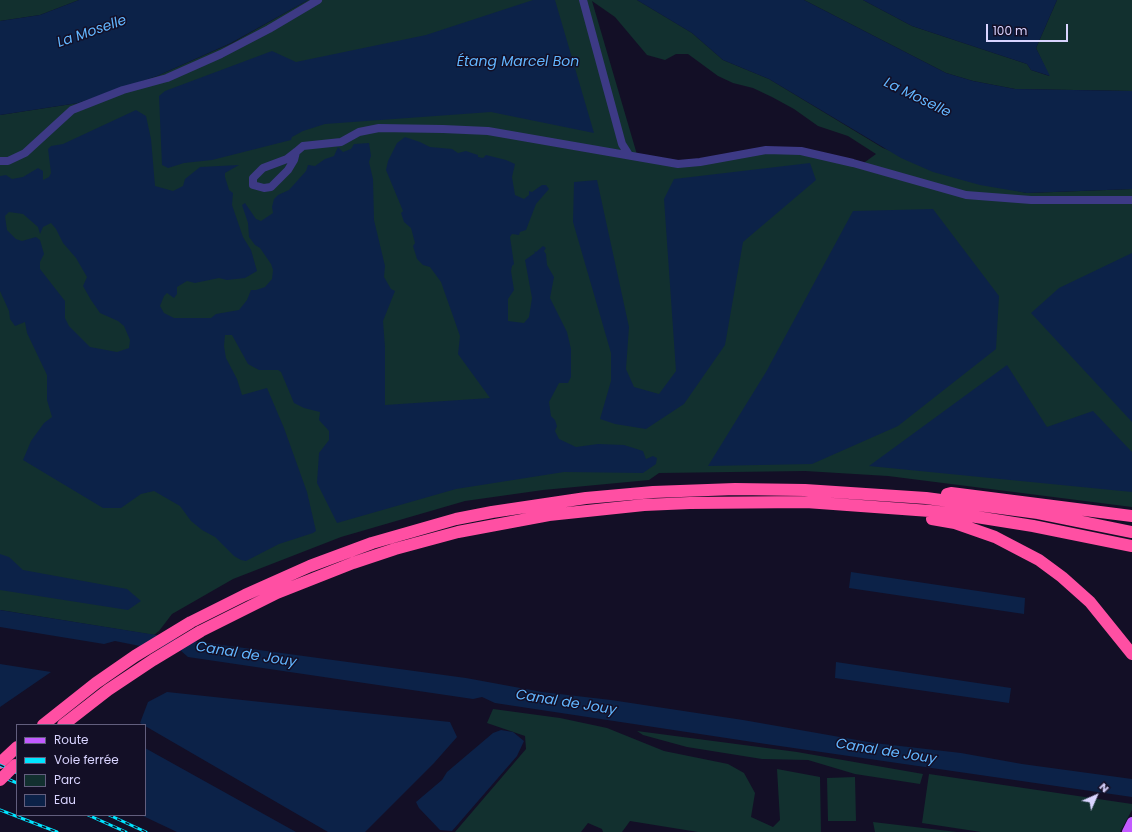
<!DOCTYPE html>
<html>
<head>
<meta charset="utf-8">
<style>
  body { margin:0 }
  #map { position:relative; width:1132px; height:832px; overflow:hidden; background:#130f26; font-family:Poppins,sans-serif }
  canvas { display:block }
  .legend { position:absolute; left:16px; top:724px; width:130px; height:92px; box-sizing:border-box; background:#130f26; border:1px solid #625e7d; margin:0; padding:5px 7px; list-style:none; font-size:12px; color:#d9d4ff }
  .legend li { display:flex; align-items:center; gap:8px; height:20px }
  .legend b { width:20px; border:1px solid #625e7d }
  .north { position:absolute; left:1076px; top:776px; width:40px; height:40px; -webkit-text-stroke:3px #130f26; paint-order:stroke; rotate:45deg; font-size:11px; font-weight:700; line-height:16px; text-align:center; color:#d9d4ff }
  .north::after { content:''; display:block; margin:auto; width:14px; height:18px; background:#d9d4ff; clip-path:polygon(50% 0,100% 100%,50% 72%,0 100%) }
  .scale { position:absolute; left:986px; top:24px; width:82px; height:18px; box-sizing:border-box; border:2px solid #d9d4ff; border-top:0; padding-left:5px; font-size:12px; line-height:14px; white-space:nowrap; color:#d9d4ff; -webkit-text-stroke:3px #130f26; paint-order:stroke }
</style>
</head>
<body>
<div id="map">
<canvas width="1132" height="832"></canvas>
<ul class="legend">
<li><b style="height:5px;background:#c25bff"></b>Route</li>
<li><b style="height:5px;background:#00e5ff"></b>Voie ferrée</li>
<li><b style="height:11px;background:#12302f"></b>Parc</li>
<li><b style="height:11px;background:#0c2248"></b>Eau</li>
</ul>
<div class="north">N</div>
<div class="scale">100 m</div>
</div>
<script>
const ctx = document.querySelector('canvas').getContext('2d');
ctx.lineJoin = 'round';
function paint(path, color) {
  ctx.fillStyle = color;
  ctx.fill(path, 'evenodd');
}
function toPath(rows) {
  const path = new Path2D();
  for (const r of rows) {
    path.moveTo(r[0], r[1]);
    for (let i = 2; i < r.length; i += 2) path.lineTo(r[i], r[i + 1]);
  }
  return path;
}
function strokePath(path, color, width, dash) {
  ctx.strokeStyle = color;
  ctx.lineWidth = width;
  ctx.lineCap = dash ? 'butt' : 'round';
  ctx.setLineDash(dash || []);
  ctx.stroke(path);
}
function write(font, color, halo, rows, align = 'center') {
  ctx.font = font + ' Poppins,sans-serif';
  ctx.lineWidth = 3;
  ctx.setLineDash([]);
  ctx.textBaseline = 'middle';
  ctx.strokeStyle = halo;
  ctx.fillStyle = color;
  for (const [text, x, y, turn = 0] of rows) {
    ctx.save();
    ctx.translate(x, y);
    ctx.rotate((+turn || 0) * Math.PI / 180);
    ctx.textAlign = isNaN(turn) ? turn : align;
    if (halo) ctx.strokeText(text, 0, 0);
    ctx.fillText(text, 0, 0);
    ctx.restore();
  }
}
paint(toPath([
  [0,0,79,0,40,15,0,21],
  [308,0,637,0,692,33,723,60,769,79,883,148,967,180,1027,193,1132,189,1132,507,888,476,805,471,659,473,649,480,543,490,465,501,341,537,233,579,172,614,159,631,154,635,0,610,0,115,78,103,157,76,232,43],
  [592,1,615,17,647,55,665,60,676,54,688,54,718,76,733,83,753,88,772,97,794,109,818,126,848,136,876,154,861,165,801,151,766,150,678,164,638,158],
  [804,0,863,0,912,26,1027,64,1031,70,1049,76,1036,48,1057,0,1132,0,1132,91,1015,89,973,81,946,73],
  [493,709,560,718,607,728,664,751,728,764,744,773,755,793,751,817,773,827,780,820,777,769,820,777,821,832,698,832,630,821,622,832,603,832,602,829,588,823,581,832,455,832,526,749,525,736,487,723],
  [637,731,797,752,923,774,920,784,855,774,808,760,762,759,687,747,643,735],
  [929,774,1132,804,1132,810,1120,832,981,832,922,823],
  [855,777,856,821,828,821,827,778],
  [873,822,957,832,875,832]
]), '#12302f');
paint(toPath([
  [79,0,308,0,231,43,157,76,78,103,0,115,0,21,40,15],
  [533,0,555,0,594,133,491,112,325,124,303,131,292,137,291,140,212,160,184,163,168,168,162,165,159,96,165,91,272,51,296,62,426,35],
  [637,0,804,0,946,73,973,81,1015,89,1132,91,1132,189,1027,193,980,185,933,172,901,158,769,79,723,60,692,33],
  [863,0,1057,0,1036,48,1050,76,1031,70,1027,64,912,26],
  [136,110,146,116,151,139,155,186,173,191,183,186,185,179,200,167,239,165,225,173,225,177,229,190,233,193,232,205,243,237,251,250,257,271,245,278,227,280,219,278,195,283,187,281,177,287,177,294,174,298,167,293,164,296,160,306,164,313,174,318,211,318,216,314,239,310,247,300,251,290,256,290,265,287,272,279,273,270,271,264,260,248,255,245,249,237,248,223,242,205,245,203,256,219,261,221,273,213,272,207,274,199,278,195,289,190,306,171,308,165,315,166,325,159,334,156,338,147,343,152,351,149,354,144,369,143,371,156,369,162,373,179,374,220,385,266,384,277,391,289,395,291,383,321,385,347,385,405,490,398,458,354,460,336,441,282,430,267,423,265,417,259,413,246,415,243,411,228,404,222,401,213,403,211,386,170,388,161,397,143,405,137,420,142,430,147,452,149,458,153,466,151,478,155,478,157,483,158,486,155,506,160,515,164,512,177,515,195,524,199,529,195,529,191,532,192,542,185,546,185,549,189,536,204,526,230,520,232,519,235,512,234,510,237,514,264,512,266,511,271,514,290,508,299,508,321,524,323,529,317,532,298,525,260,535,253,534,251,536,252,543,246,546,248,544,251,546,254,547,265,554,277,550,298,567,332,571,349,571,377,568,383,559,383,549,402,551,416,555,420,557,426,555,431,559,439,576,447,598,444,624,445,643,451,646,459,653,456,657,458,656,464,643,473,564,472,456,489,337,523,317,483,319,453,329,440,329,431,319,420,320,412,304,408,294,403,281,372,278,370,259,370,248,364,232,335,225,335,224,346,226,358,237,379,242,395,267,388,284,428,307,492,316,531,313,533,279,544,246,561,241,560,234,556,215,537,202,530,191,521,180,506,154,491,141,494,121,508,103,508,23,460,31,441,44,423,52,417,47,400,47,375,27,333,25,322,15,326,10,319,9,311,0,291,0,176,6,175,12,179,23,177,38,168,43,171,43,180,49,177,51,173,48,149,51,146,63,144],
  [9,212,23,214,38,227,40,234,43,227,51,223,56,229,63,243,76,258,87,277,83,286,91,300,100,313,118,321,124,326,130,340,129,348,117,352,90,347,69,326,65,318,65,301,40,269,40,262,44,254,40,240,36,237,22,241,16,239,7,230,5,216],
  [810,163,816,180,743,242,725,345,684,404,646,429,615,424,600,419,611,381,611,353,573,222,574,182,597,180,629,327,626,369,634,387,659,394,676,371,664,199,674,179],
  [933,209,999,296,996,349,898,426,812,464,708,466,766,372,853,211],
  [1132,253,1132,422,1031,313,1059,288],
  [1007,365,1047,427,1093,411,1132,452,1132,492,869,466],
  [0,554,9,557,23,570,127,589,141,601,128,610,0,590],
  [851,572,1025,598,1024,614,849,588],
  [0,610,200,642,466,678,542,692,611,700,743,720,874,743,961,753,1022,764,1132,779,1132,797,766,744,495,703,482,697,473,699,188,657,180,650,140,646,115,641,104,644,0,627],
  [836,662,1011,688,1009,703,835,678],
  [0,664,51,672,0,707],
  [167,692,450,722,457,737,434,763,365,832,328,832,140,723,148,702],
  [501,730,513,732,524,741,517,756,452,831,440,830,419,808,416,802,442,780,447,772,493,733],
  [145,748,296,832,177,832,141,815,145,815]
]), '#0c2248');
strokePath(toPath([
  [583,0,622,144,629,155],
  [296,152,294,160,288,170,271,187,264,188,253,185,253,178,263,168,287,159,296,152,303,146,341,142,359,132,379,128,443,129,488,131,678,164,700,162,766,150,801,151,853,163,966,195,1031,200,1132,200],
  [0,161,8,161,25,153,72,110,123,90,167,78,221,54,269,29,318,0]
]), '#3d3a85', 8);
strokePath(toPath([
  [1127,832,1132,822]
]), '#c25bff', 10);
strokePath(toPath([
  [947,494,951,493,1132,516],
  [932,519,955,523,995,537,1039,560,1062,577,1090,602,1132,654],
  [43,725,96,683,135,656,191,622,245,595,310,566,372,543,456,519,492,512,586,498,653,492,735,489,805,490,926,498,1038,513,1132,532],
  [63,725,108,690,153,660,201,631,277,593,353,563,395,549,458,532,549,515,644,505,690,503,806,502,930,511,964,515,1033,526,1132,546],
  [0,763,17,747]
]), '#ff4fa3', 12);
const rail = toPath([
  [0,765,17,773],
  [0,776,17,783],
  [0,810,57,832],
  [88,815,126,832],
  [109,815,146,832]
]);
strokePath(rail, '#00e5ff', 3);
strokePath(rail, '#130f26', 1.5, [4.5]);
strokePath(toPath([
  [0,780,15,765]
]), '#ff4fa3', 12);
write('italic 14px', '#62b6ff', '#130f26', [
  ["La Moselle",92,32,-19],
  ["Étang Marcel Bon",518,62],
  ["La Moselle",917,98,26],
  ["Canal de Jouy",246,655,9],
  ["Canal de Jouy",566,703,9],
  ["Canal de Jouy",886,752,9]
]);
</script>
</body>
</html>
